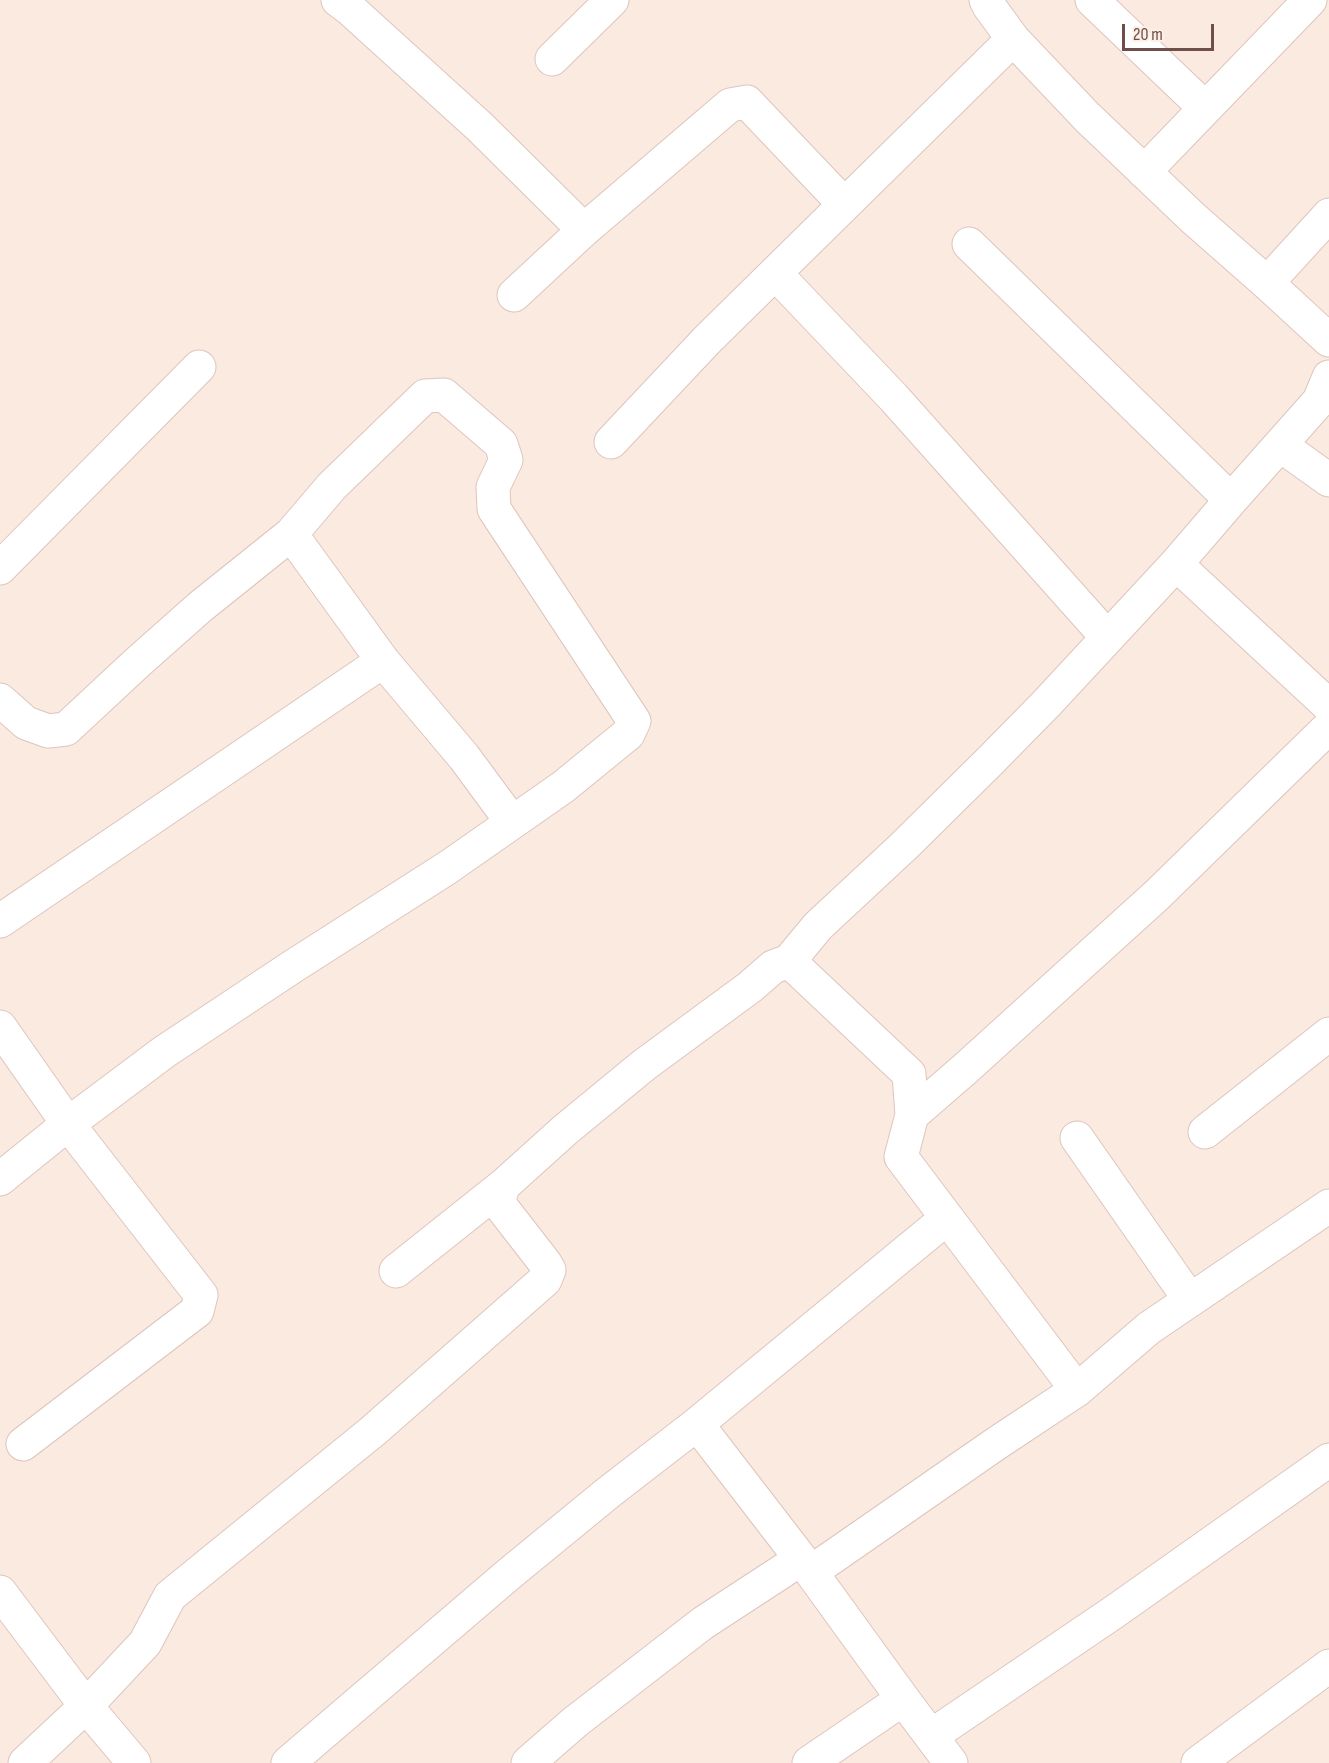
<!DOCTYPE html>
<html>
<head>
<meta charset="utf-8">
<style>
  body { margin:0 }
  #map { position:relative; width:1329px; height:1763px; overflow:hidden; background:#faeae0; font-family:"Sofia Sans Condensed",sans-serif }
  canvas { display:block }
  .scale { position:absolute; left:1122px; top:24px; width:92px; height:27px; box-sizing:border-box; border:3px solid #6e4f4a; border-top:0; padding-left:8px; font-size:18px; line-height:21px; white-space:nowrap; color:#6e4f4a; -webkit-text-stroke:4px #fdefe6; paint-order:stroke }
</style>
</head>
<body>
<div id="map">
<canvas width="1329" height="1763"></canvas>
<div class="scale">20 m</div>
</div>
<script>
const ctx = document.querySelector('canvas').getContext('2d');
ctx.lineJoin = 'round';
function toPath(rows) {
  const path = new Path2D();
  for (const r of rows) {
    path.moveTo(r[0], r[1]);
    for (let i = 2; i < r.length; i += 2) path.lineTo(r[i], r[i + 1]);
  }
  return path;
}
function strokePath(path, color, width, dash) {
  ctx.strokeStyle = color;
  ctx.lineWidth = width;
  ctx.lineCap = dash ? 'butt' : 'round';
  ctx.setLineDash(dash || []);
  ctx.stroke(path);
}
const street = toPath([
  [338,0,350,9,480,127,584,230,730,105,747,102,844,204],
  [986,0,989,6,1013,39,1087,117,1193,218,1267,283,1329,340],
  [1092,0,1205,108],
  [552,59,612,0],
  [1144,172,1310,0],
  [969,244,1231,500],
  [775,273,894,398,1107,637],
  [1267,283,1329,215],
  [514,295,584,230],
  [611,442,707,340,1013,39],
  [1280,445,1329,480],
  [1176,564,1329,706],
  [0,568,199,367],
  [0,700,26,723,48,731,66,729,138,662,200,607,291,534,383,661,464,757,512,822],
  [0,921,383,661],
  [789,961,909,1074,912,1115,901,1157,1077,1390],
  [0,1027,68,1124,201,1295,197,1311,23,1444],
  [912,1115,965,1069,1157,895,1329,727],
  [1205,1132,1329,1034],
  [1077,1138,1190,1300],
  [0,1179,68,1124,164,1052,295,965,447,868,563,787,628,734,634,721,494,509,493,487,506,460,501,444,444,395,425,396,332,486,291,534],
  [396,1271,504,1185,565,1130,644,1065,750,987,773,967,789,961,818,926,904,846,990,761,1046,704,1176,564,1231,500,1319,401,1329,377],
  [697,1424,811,1572,903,1699,951,1763],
  [811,1572,997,1443,1077,1390,1149,1328,1329,1206],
  [0,1592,86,1706,134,1763],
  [931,1736,1114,1612,1329,1460],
  [25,1763,86,1706,145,1643,170,1596,373,1431,545,1280,549,1270,545,1263,500,1205,500,1195,504,1185],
  [288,1763,509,1574,609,1492,697,1424,947,1218],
  [528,1763,575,1722,703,1623,801,1559],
  [809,1763,903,1699],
  [1198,1763,1329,1666]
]);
strokePath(street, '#ddc5bd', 35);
strokePath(street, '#fff', 33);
</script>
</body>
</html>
